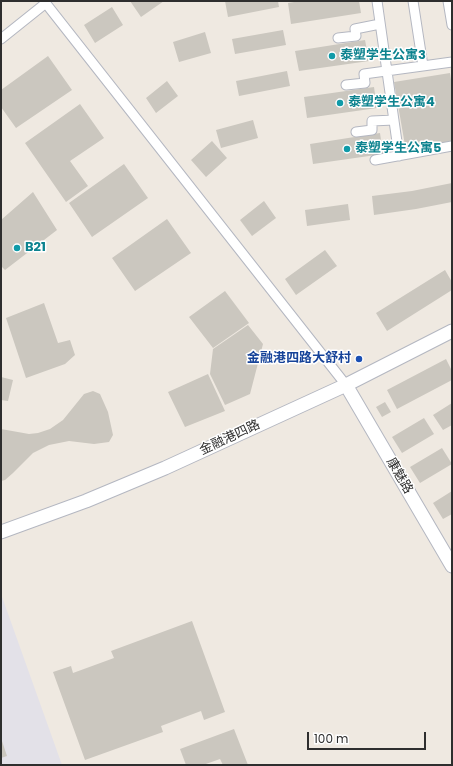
<!DOCTYPE html>
<html>
<head>
<meta charset="utf-8">
<style>
  body { margin:0 }
  #map { position:relative; width:453px; height:766px; overflow:hidden; background:#efe9e1; font-family:Poppins,sans-serif }
  canvas { display:block }
  .frame { position:absolute; inset:0; border:2px solid #2e2e2e; pointer-events:none }
  .scale { position:absolute; left:307px; top:732px; width:119px; height:18px; box-sizing:border-box; border:2px solid #2e2e2e; border-top:0; padding-left:5px; font-size:12px; line-height:14px; white-space:nowrap; color:#2e2e2e; -webkit-text-stroke:3px #fff; paint-order:stroke }
</style>
</head>
<body>
<div id="map">
<canvas width="453" height="766"></canvas>
<div class="frame"></div>
<div class="scale">100 m</div>
</div>
<script>
const ctx = document.querySelector('canvas').getContext('2d');
ctx.lineJoin = 'round';
function paint(path, color) {
  ctx.fillStyle = color;
  ctx.fill(path, 'evenodd');
}
function toPath(rows) {
  const path = new Path2D();
  for (const r of rows) {
    path.moveTo(r[0], r[1]);
    for (let i = 2; i < r.length; i += 2) path.lineTo(r[i], r[i + 1]);
  }
  return path;
}
function strokePath(path, color, width, dash) {
  ctx.strokeStyle = color;
  ctx.lineWidth = width;
  ctx.lineCap = dash ? 'butt' : 'round';
  ctx.setLineDash(dash || []);
  ctx.stroke(path);
}
function write(font, color, halo, rows, align = 'center') {
  ctx.font = font + ' Poppins,"Noto Sans SC",sans-serif';
  ctx.lineWidth = 3;
  ctx.setLineDash([]);
  ctx.textBaseline = 'middle';
  ctx.strokeStyle = halo;
  ctx.fillStyle = color;
  for (const [text, x, y, turn = 0] of rows) {
    ctx.save();
    ctx.translate(x, y);
    ctx.rotate((+turn || 0) * Math.PI / 180);
    ctx.textAlign = isNaN(turn) ? turn : align;
    if (halo) ctx.strokeText(text, 0, 0);
    ctx.fillText(text, 0, 0);
    ctx.restore();
  }
}
paint(toPath([
  [1,594,62,765,1,765]
]), '#e3e1e8');
paint(toPath([
  [130,1,164,1,141,17],
  [225,1,278,1,279,7,228,17],
  [300,1,359,1,361,13,291,24,288,3],
  [112,7,123,25,95,43,84,25],
  [283,30,286,45,235,54,232,39],
  [205,32,211,53,179,62,173,42],
  [365,40,369,61,299,71,295,51],
  [48,56,72,90,16,128,1,107,1,90],
  [287,71,290,86,239,96,236,81],
  [450,73,452,86,452,144,406,151,394,82],
  [167,81,178,96,156,113,146,98],
  [374,87,377,108,307,118,304,97],
  [80,104,104,138,70,161,88,186,66,202,25,143],
  [253,120,258,138,221,148,216,130],
  [380,133,383,154,313,164,310,144],
  [212,141,227,158,206,177,191,160],
  [124,164,148,198,92,237,69,203],
  [452,183,452,202,416,209,374,215,372,196,412,191],
  [33,192,57,230,5,270,1,266,1,220],
  [264,201,276,218,252,236,240,220],
  [348,204,350,220,307,226,305,210],
  [167,219,191,253,135,291,112,258],
  [325,250,337,266,296,295,285,279],
  [445,270,452,282,452,290,387,331,376,313],
  [225,291,249,323,213,348,189,317],
  [44,303,58,343,70,340,75,355,65,364,26,378,6,318],
  [248,325,263,344,250,394,225,405,210,374,213,349],
  [446,359,452,371,452,380,397,409,387,390],
  [208,374,225,411,185,427,168,392],
  [1,377,13,380,8,401,1,400],
  [93,391,100,394,108,412,113,435,109,442,94,444,69,441,49,445,33,453,13,473,5,480,1,481,1,429,29,434,38,433,50,429,63,420,84,394],
  [385,402,391,412,382,417,376,407],
  [452,403,452,425,443,430,433,415],
  [424,418,434,434,402,453,392,437],
  [442,448,452,464,420,483,410,467],
  [452,491,452,514,443,519,433,503],
  [192,621,225,712,204,720,201,711,161,726,163,732,85,760,53,672,71,666,73,673,114,658,111,651],
  [234,729,248,765,223,765,220,759,203,765,186,765,180,749],
  [1,738,7,756,1,758]
]), '#cbc7bf');
const street = toPath([
  [44,1,346,385],
  [377,1,399,156],
  [413,1,423,66],
  [448,1,452,25],
  [338,38,356,36,355,29,380,24],
  [1,39,46,3],
  [346,85,365,83,364,74,452,62],
  [356,132,372,130,372,121,394,120],
  [375,160,452,146]
]);
const secondary = toPath([
  [346,385,452,566],
  [1,532,86,501,165,468,346,385,452,331]
]);
strokePath(street, '#b4b7c1', 11);
strokePath(secondary, '#b4b7c1', 15);
strokePath(street, '#fff', 9);
strokePath(secondary, '#fff', 13);
for (const [x, y, r, color] of [
  [332,56,4,"#0f9aa8"],
  [340,103,4,"#0f9aa8"],
  [347,149,4,"#0f9aa8"],
  [17,248,4,"#0f9aa8"],
  [359,359,4,"#1a4fb4"]
]) {
  const dot = new Path2D();
  dot.arc(x, y, r, 0, 2 * Math.PI);
  ctx.fillStyle = color;
  ctx.fill(dot);
  strokePath(dot, '#fff', 1.5);
}
write('bold 13px', '#0d838f', '#fff', [
  ["泰塑学生公寓3",340,56],
  ["泰塑学生公寓4",348,103],
  ["泰塑学生公寓5",355,149],
  ["B21",25,248]
], 'left');
write('bold 13px', '#164399', '#fff', [
  ["金融港四路大舒村",351,359]
], 'right');
write('13px', '#2e2e2e', '#fff', [
  ["金融港四路",230,438,-25],
  ["康魅路",399,476,60]
]);
</script>
</body>
</html>
